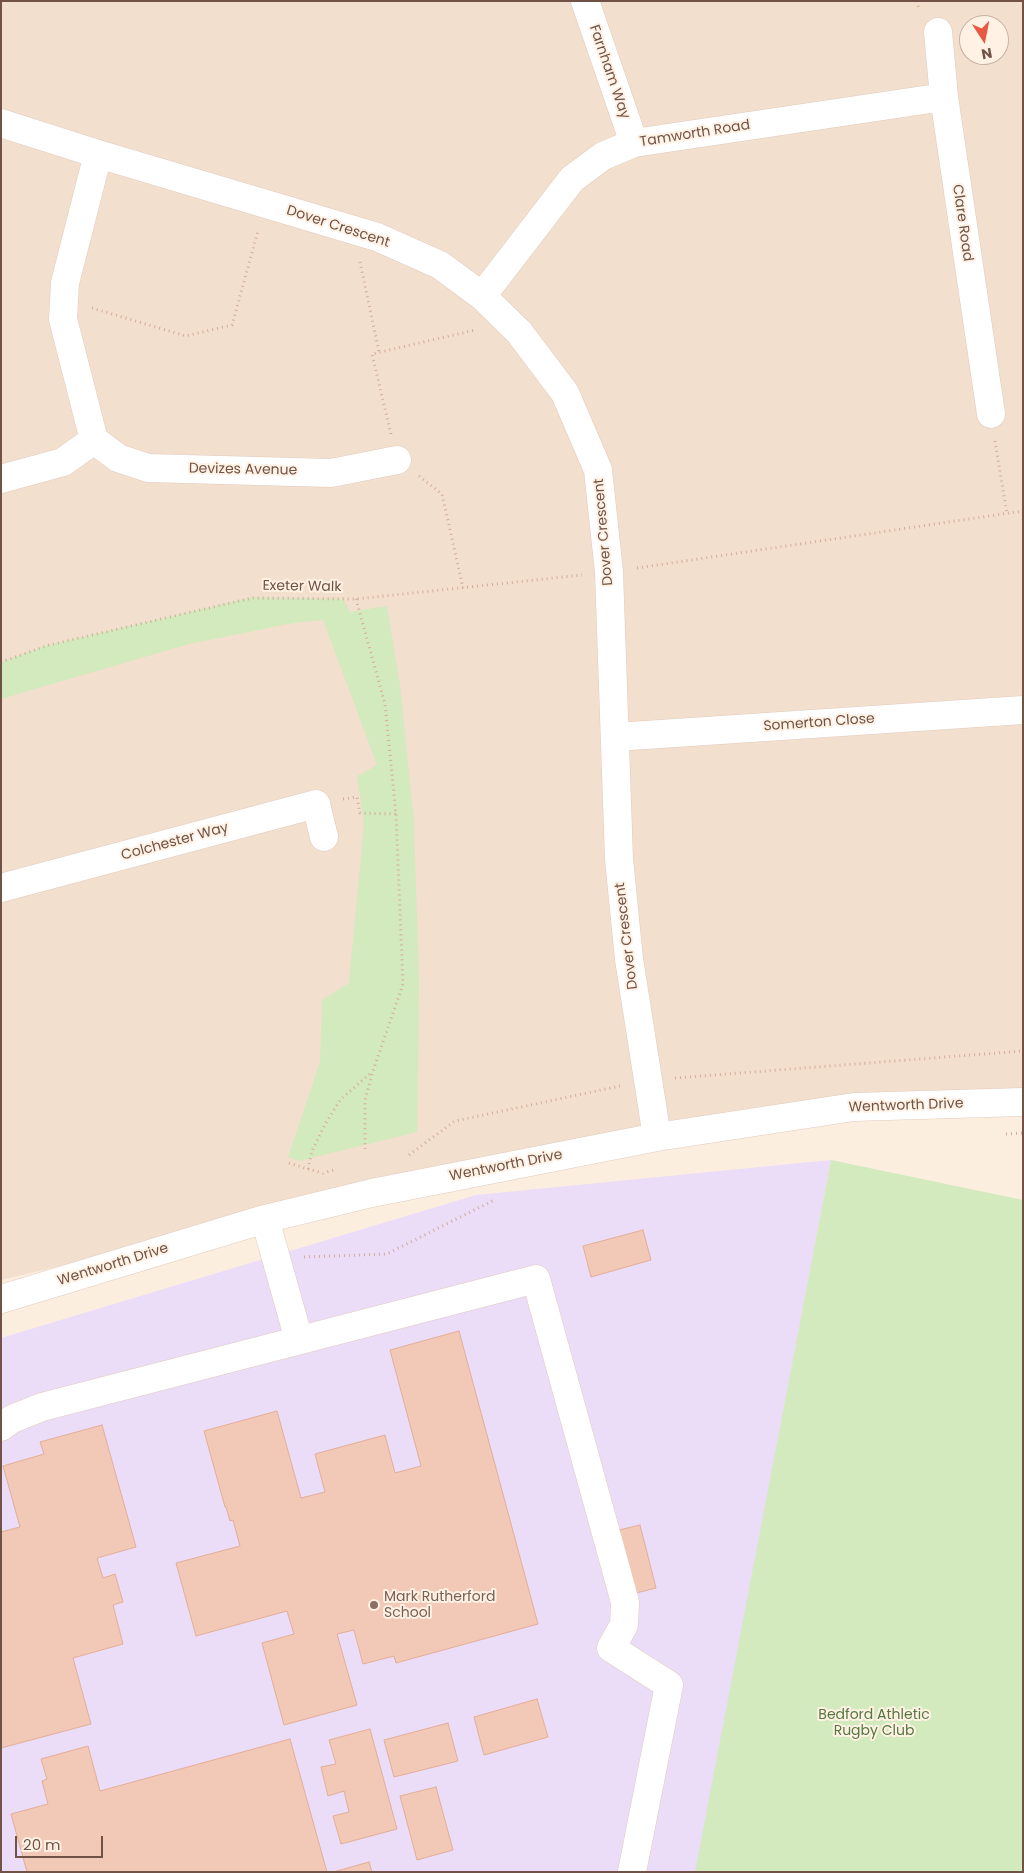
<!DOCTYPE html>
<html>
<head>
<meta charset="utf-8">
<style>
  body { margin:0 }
  #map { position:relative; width:1024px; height:1873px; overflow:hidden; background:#fceedf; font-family:Poppins,sans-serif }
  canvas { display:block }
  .frame { position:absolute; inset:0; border:2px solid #715247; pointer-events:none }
  .north { position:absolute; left:959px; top:15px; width:50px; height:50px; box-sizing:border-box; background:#fff2e4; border:1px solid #c6b2a5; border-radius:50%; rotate:169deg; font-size:14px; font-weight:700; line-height:20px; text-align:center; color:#715247 }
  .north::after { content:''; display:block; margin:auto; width:18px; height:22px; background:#e75943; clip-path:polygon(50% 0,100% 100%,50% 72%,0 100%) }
  .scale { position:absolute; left:15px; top:1836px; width:88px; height:22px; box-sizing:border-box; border:2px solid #715247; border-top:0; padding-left:6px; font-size:15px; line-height:18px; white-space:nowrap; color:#715247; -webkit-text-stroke:4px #fff2e4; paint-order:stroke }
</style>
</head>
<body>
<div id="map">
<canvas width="1024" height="1873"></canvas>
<div class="frame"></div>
<div class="north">N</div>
<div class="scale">20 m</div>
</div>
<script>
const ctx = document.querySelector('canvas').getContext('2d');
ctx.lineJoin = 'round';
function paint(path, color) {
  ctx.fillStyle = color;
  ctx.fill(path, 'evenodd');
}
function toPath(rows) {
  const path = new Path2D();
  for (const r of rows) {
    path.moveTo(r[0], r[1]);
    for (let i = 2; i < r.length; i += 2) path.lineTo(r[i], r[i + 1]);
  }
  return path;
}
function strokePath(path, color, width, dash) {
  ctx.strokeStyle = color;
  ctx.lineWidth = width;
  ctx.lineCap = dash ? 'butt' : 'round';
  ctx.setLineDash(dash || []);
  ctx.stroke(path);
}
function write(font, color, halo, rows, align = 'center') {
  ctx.font = font + ' Poppins,sans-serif';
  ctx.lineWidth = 4;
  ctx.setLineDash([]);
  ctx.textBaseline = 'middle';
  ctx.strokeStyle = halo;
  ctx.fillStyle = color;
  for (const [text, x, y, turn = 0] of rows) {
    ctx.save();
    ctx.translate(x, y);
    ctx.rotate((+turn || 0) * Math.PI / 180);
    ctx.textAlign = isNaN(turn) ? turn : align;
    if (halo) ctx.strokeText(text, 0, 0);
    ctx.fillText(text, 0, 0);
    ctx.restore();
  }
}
paint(toPath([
  [1,1,1023,1,1023,1094,681,1119,1,1280],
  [969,25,999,25,999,55,969,55]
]), '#f3dfcd');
paint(toPath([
  [831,1160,696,1872,1,1872,1,1338,476,1195]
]), '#ebdcf8');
paint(toPath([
  [253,597,343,599,350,612,387,606,400,685,414,822,419,984,417,1132,299,1161,288,1157,320,1062,322,1000,349,983,364,824,357,776,377,765,323,620,293,623,189,644,1,699,1,662,44,646],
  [831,1160,1023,1200,1023,1872,695,1872]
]), '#d3e9be');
const building = toPath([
  [643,1230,651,1260,591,1277,583,1246,643,1230],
  [459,1331,538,1624,396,1663,394,1656,363,1664,354,1630,337,1634,357,1705,284,1725,262,1643,294,1634,287,1611,196,1636,176,1563,240,1546,233,1520,230,1521,226,1507,225,1507,204,1431,277,1411,301,1498,325,1492,315,1454,385,1435,395,1473,421,1466,390,1350,459,1331],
  [102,1425,136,1547,97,1558,103,1578,115,1574,123,1602,113,1605,123,1644,73,1658,91,1724,1,1748,1,1532,20,1527,3,1466,44,1454,40,1442,102,1425],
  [640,1525,656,1588,636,1593,619,1530,640,1525],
  [537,1699,548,1737,484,1755,474,1717,537,1699],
  [448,1723,458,1761,394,1777,384,1740,448,1723],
  [370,1729,397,1829,341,1844,333,1816,349,1812,344,1791,328,1796,321,1767,336,1764,329,1740,370,1729],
  [290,1739,327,1872,27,1872,11,1814,48,1804,42,1781,47,1779,41,1759,88,1746,100,1791,290,1739],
  [436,1787,453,1850,417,1860,400,1796,436,1787],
  [369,1862,372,1872,333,1872,369,1862]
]);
paint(building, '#f1c9b6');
strokePath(building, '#e4ae97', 1);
const minor = toPath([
  [585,1,634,143],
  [938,32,944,97,991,414],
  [1,123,98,154,377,237,440,265,482,296,519,332,565,393,598,470,609,572,619,859,629,959,657,1137],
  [98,154,65,283,63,319,94,440,118,458,148,468,331,473,397,460],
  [482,296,572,179,603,156,634,143,944,97],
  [1,479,63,462,94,440],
  [615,737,1023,710],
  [1,888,316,804,324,837],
  [265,1219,299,1340],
  [1,1299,265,1219,372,1193,657,1137,854,1107,1023,1102],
  [1,1427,12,1419,42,1407,536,1279,625,1602,624,1625,611,1648,669,1685,632,1872]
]);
strokePath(minor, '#e1cbbe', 29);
strokePath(toPath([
  [917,1,919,10],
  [360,262,379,352],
  [92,308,186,336,232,325,258,231],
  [391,434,372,354,475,330],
  [995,441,1007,514],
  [419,476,442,494,463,588],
  [637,568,1023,511],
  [356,599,385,704,396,814,403,984,373,1071,365,1100,365,1149],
  [1,662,49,645,252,598,356,599,582,575],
  [343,799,357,797,360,813,396,814],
  [675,1078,1023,1051],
  [1006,1134,1023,1133],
  [409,1155,455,1121,620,1086],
  [289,1163,308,1169,312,1151,325,1124,341,1099,372,1072],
  [308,1169,323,1173,334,1170],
  [304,1257,387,1254,494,1200]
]), '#d5ac9a', 3, [1, 4]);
strokePath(minor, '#fff', 28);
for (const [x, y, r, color] of [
  [374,1605,5,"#8d6e63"]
]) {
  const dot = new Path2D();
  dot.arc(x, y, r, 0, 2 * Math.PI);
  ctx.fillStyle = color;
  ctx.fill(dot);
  strokePath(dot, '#fff2e4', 2);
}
write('14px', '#715247', '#fff2e4', [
  ["Farnham Way",609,72,71],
  ["Tamworth Road",695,134,-9],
  ["Clare Road",962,223,82],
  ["Dover Crescent",338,227,18],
  ["Devizes Avenue",243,470,1],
  ["Dover Crescent",604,532,-95],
  ["Exeter Walk",302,587,1],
  ["Somerton Close",819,723,-4],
  ["Colchester Way",175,842,-15],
  ["Dover Crescent",627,936,-97],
  ["Wentworth Drive",906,1106,-2],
  ["Wentworth Drive",506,1166,-11],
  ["Wentworth Drive",113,1265,-17]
]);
write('14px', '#785e54', '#fff2e4', [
  ["Mark Rutherford",384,1597],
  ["School",384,1613]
], 'left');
write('14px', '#54783f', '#fff2e4', [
  ["Bedford Athletic",874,1715],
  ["Rugby Club",874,1731]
]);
</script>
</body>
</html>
